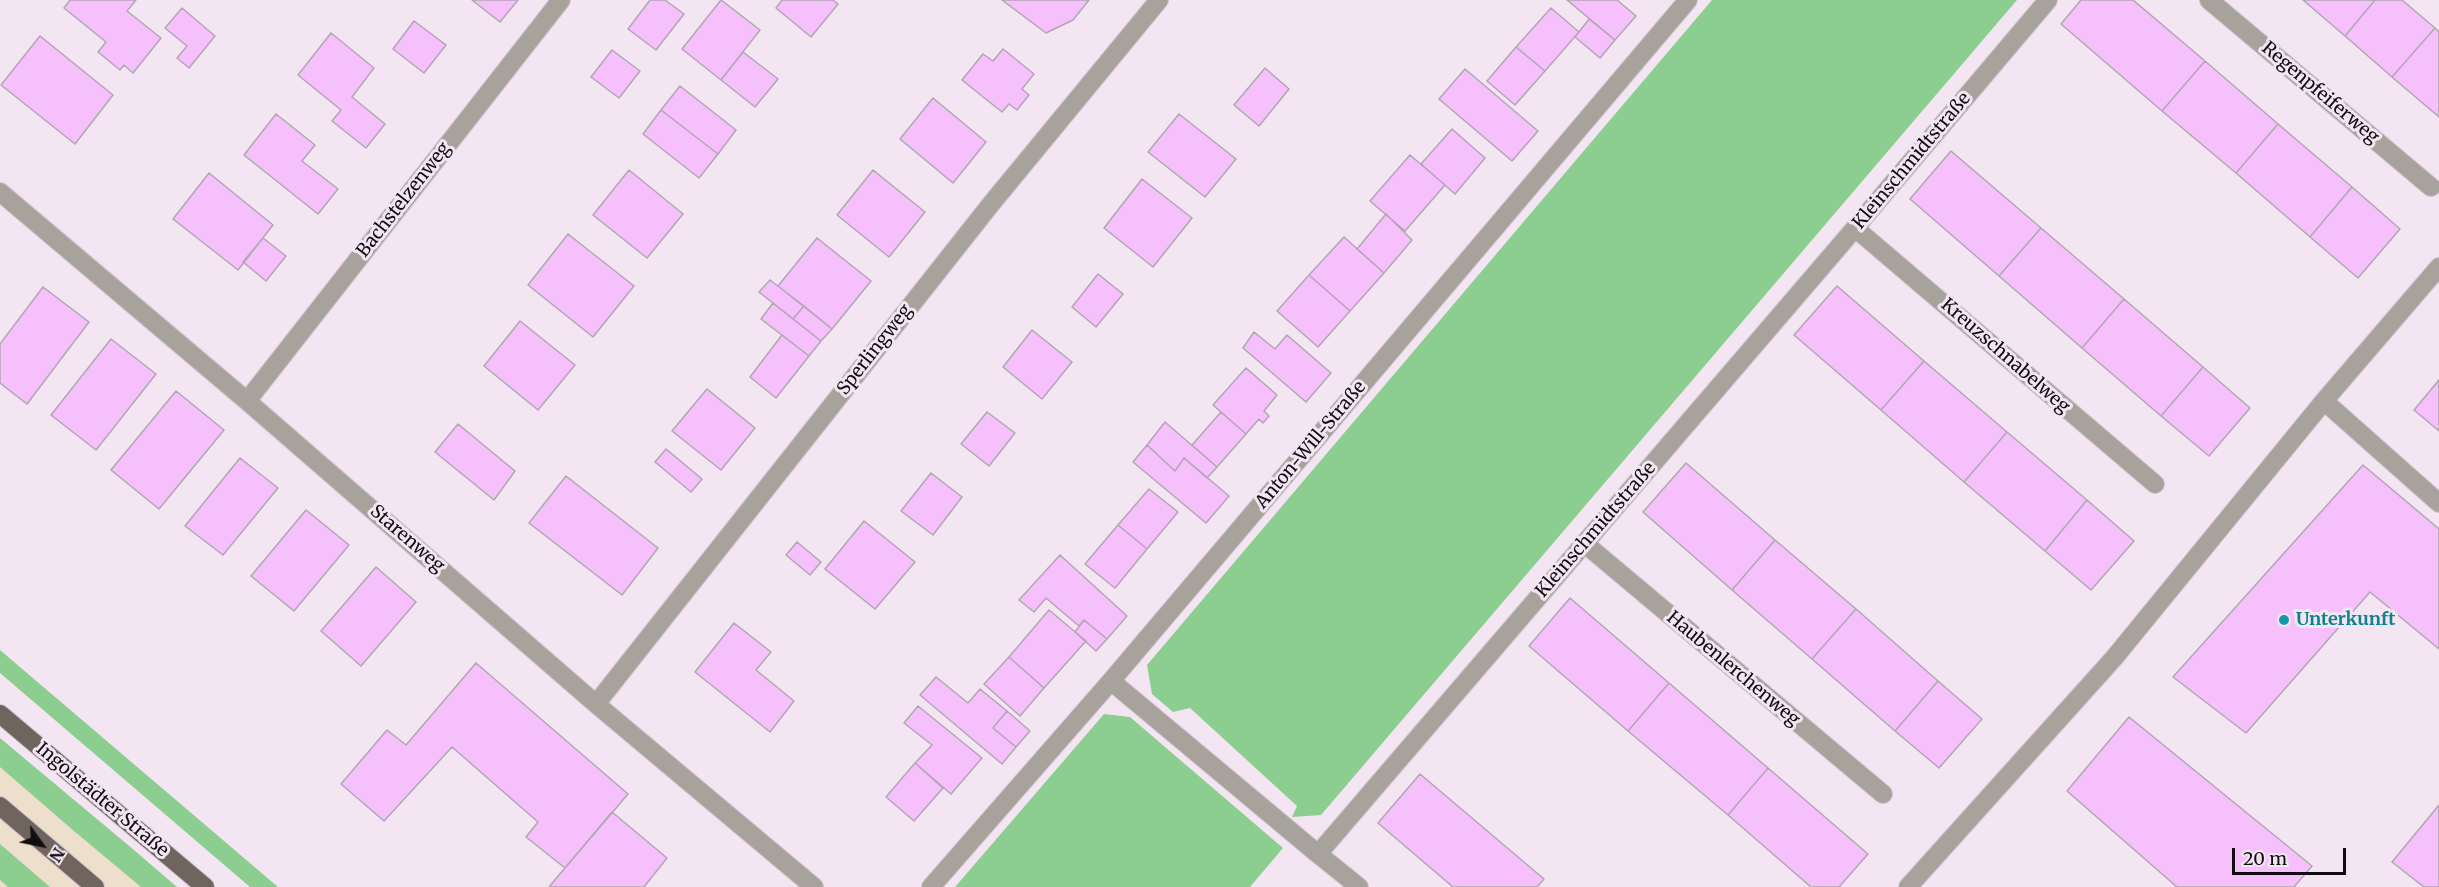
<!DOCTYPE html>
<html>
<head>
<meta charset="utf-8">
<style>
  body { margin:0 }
  #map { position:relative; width:2439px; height:887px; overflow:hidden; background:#f3e6f2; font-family:Merriweather,serif }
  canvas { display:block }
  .north { position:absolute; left:12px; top:815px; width:60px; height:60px; -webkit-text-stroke:4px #f3e6f2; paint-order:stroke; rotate:123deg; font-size:16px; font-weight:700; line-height:24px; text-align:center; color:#110d11 }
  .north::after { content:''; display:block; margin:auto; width:21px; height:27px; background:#110d11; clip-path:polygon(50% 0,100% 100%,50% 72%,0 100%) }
  .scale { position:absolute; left:2232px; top:848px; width:114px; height:27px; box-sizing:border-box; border:3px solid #110d11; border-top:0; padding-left:8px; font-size:18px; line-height:21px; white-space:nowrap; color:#110d11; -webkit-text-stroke:4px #f3e6f2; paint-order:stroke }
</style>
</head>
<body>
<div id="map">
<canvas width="2439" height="887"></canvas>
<div class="north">N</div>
<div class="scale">20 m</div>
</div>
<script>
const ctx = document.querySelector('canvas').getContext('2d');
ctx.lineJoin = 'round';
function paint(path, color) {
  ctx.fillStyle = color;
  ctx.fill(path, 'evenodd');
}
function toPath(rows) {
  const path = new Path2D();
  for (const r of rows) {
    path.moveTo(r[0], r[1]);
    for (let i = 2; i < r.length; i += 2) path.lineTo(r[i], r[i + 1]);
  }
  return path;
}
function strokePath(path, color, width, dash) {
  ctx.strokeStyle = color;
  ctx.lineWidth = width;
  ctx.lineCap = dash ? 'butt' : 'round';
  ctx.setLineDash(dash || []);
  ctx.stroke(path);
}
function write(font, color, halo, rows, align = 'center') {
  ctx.font = font + ' Merriweather,serif';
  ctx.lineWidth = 6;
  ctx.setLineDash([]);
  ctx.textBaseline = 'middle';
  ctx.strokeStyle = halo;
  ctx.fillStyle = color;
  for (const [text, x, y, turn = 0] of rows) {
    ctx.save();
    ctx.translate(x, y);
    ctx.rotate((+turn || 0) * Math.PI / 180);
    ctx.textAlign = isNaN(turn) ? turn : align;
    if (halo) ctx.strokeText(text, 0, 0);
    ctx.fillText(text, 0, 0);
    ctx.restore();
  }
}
paint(toPath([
  [0,757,152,887,0,887]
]), '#eddfcc');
paint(toPath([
  [1712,0,2017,0,1321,815,1292,817,1297,806,1190,708,1173,712,1152,694,1147,665],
  [0,650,278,887,250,887,0,673],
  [1104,714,1130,717,1283,848,1250,887,955,887],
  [0,738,134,850,177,887,141,887,74,831,0,767],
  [0,844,50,887,8,887,0,880]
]), '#8bce8f');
const building = toPath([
  [70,0,136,0,127,11,161,38,133,73,124,65,120,70,98,52,106,42,64,8,70,0],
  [472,0,518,0,500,22,472,0],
  [650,0,665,0,684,14,656,50,628,29,650,0],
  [721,0,760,30,721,80,682,49,721,0],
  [782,0,833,0,838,4,811,37,776,8,782,0],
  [1002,0,1089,0,1073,20,1046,33,1002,0],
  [1567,0,1617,0,1636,16,1615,40,1567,0],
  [2081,0,2133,0,2205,61,2162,111,2061,24,2081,0],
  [2303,0,2375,0,2345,36,2303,0],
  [2375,0,2402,0,2435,28,2392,77,2345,36,2375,0],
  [182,8,215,36,189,68,177,58,187,46,165,28,182,8],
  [1551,8,1579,32,1545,71,1516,47,1551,8],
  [1589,19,1615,40,1600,58,1575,37,1589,19],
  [414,21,446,45,424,73,393,49,414,21],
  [2435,28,2439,32,2439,117,2392,77,2435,28],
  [331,33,374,68,352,97,385,124,366,148,332,121,341,110,298,75,331,33],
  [40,36,113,95,75,144,1,85,40,36],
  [1516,47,1545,71,1515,105,1487,81,1516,47],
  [1003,49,1034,74,1022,89,1029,95,1017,110,1009,104,1002,112,962,80,983,54,993,61,1003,49],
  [612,50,640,71,619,98,591,77,612,50],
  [743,52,778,79,755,107,721,80,743,52],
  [2205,61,2278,124,2236,173,2162,111,2205,61],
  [1265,68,1289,89,1259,126,1234,105,1265,68],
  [1465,69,1538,131,1512,161,1439,99,1465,69],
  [680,86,736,130,718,154,661,110,680,86],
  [933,98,986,142,953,183,900,139,933,98],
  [661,110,718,154,699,178,643,134,661,110],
  [276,114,315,145,302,161,338,189,318,214,244,155,276,114],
  [1179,114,1236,159,1205,197,1148,152,1179,114],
  [2278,124,2352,187,2310,237,2236,173,2278,124],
  [1452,129,1485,158,1455,194,1421,164,1452,129],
  [1951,151,2041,228,1999,276,1910,199,1951,151],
  [1410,155,1445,185,1405,231,1370,201,1410,155],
  [629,170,683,214,647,258,593,215,629,170],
  [873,170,925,212,889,257,837,215,873,170],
  [209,173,273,225,238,270,173,219,209,173],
  [1142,179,1192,218,1153,267,1104,228,1142,179],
  [2352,187,2400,229,2358,278,2310,237,2352,187],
  [1386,214,1412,240,1384,273,1357,249,1386,214],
  [2041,228,2124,299,2082,348,1999,276,2041,228],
  [568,234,634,286,593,337,528,285,568,234],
  [1344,237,1384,273,1350,311,1309,275,1344,237],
  [263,238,286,256,266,281,243,262,263,238],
  [817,238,871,281,832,329,778,286,817,238],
  [1098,274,1123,294,1096,327,1072,307,1098,274],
  [1309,275,1350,311,1318,347,1277,311,1309,275],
  [770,280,804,306,793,319,759,292,770,280],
  [1837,286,1924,361,1881,410,1794,335,1837,286],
  [43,287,89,322,27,404,0,383,0,344,43,287],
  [2124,299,2203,367,2161,416,2082,348,2124,299],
  [773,303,821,341,809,356,761,319,773,303],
  [804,306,832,329,821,341,793,319,804,306],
  [520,321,575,365,538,410,484,366,520,321],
  [1032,330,1072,362,1042,399,1003,367,1032,330],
  [1254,332,1275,349,1287,335,1331,373,1306,402,1243,348,1254,332],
  [782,335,809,356,776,398,750,377,782,335],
  [111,339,156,374,96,450,51,415,111,339],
  [1924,361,2007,432,1964,482,1881,410,1924,361],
  [2203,367,2250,408,2209,456,2161,416,2203,367],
  [1246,368,1277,395,1264,411,1269,416,1263,423,1259,419,1246,434,1213,405,1246,368],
  [2439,380,2439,431,2414,410,2439,380],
  [707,389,755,428,721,470,672,431,707,389],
  [176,391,224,430,159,509,111,470,176,391],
  [987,412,1015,433,989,466,961,444,987,412],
  [1221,412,1246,434,1217,467,1192,445,1221,412],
  [1165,422,1217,467,1207,478,1184,458,1175,471,1147,445,1165,422],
  [458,424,515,471,494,500,435,452,458,424],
  [2007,432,2087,500,2045,551,1964,482,2007,432],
  [1147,445,1175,471,1184,458,1229,496,1206,523,1133,462,1147,445],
  [666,449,702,479,691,492,655,462,666,449],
  [240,458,278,488,223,555,185,526,240,458],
  [1686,463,1775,540,1732,590,1643,512,1686,463],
  [2363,465,2439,529,2439,649,2370,592,2246,733,2173,677,2363,465],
  [931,473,962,497,933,535,901,511,931,473],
  [566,476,658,548,622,595,529,523,566,476],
  [1149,489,1178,512,1147,549,1118,525,1149,489],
  [2087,500,2134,541,2091,590,2045,551,2087,500],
  [306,510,349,545,294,611,251,576,306,510],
  [864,521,915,562,875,609,825,569,864,521],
  [1118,525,1147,549,1115,588,1085,564,1118,525],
  [1775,540,1856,609,1812,659,1732,590,1775,540],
  [797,542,821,562,810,575,786,555,797,542],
  [1060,555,1127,616,1107,639,1084,620,1079,626,1046,598,1034,612,1019,600,1060,555],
  [376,567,416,602,361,666,321,631,376,567],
  [1570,598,1669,683,1628,731,1529,646,1570,598],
  [1856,609,1938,681,1895,731,1812,659,1856,609],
  [1049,610,1086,641,1044,688,1009,657,1049,610],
  [1084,620,1107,639,1096,651,1075,632,1084,620],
  [734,623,771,652,756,670,794,701,770,732,695,672,734,623],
  [1009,657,1044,688,1020,716,984,684,1009,657],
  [476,663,628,794,565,868,526,837,538,822,452,747,384,821,341,784,387,730,406,745,476,663],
  [936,677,968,703,980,689,1007,711,993,728,1016,747,1002,764,920,695,936,677],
  [1938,681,1982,719,1939,768,1895,731,1938,681],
  [1669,683,1768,768,1728,815,1628,731,1669,683],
  [918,706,982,758,951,794,915,763,932,745,904,723,918,706],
  [1007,711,1030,731,1016,747,993,728,1007,711],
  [2129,717,2312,866,2294,887,2177,887,2067,791,2129,717],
  [915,763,943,788,914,821,886,797,915,763],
  [1768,768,1868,854,1839,887,1811,887,1728,815,1768,768],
  [1420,774,1544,879,1537,887,1453,887,1378,823,1420,774],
  [2439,805,2439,887,2424,887,2392,862,2439,805],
  [612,812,667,858,644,887,549,887,612,812]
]);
paint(building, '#f6c0fd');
strokePath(building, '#b1a6b2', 1.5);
const lane = toPath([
  [2324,401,2439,503],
  [1908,887,2114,658,2324,401,2439,267]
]);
const street = toPath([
  [2209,0,2431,187],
  [0,192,247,401,596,704,814,887],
  [1855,228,2155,484],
  [247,401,561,0],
  [1584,543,1883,794],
  [1111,681,1318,854,1855,228,2048,0],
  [596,704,991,204,1159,0],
  [1318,854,1359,887],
  [931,887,1111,681,1688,0]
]);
const primary = toPath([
  [0,714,205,887],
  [0,806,95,887]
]);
strokePath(lane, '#cfc3ce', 20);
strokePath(street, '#cfc3ce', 20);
strokePath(primary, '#cfc3ce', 20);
strokePath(lane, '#a8a29d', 18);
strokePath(street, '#a8a29d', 18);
strokePath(primary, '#70655e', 18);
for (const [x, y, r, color] of [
  [2284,620,6,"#0f9aa8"]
]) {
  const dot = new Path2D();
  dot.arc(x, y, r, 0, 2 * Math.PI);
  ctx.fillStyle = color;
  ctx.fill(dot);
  strokePath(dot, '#f3e6f2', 2);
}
write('18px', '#110d11', '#f3e6f2', [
  ["Regenpfeiferweg",2320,93,40],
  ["Kleinschmidtstraße",1912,161,-50],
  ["Bachstelzenweg",404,200,-52],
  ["Sperlingweg",875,350,-52],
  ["Kreuzschnabelweg",2005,356,41],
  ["Anton-Will-Straße",1311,445,-50],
  ["Kleinschmidtstraße",1596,530,-49],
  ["Starenweg",407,539,41],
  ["Haubenlerchenweg",1733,669,40],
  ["Ingolstädter Straße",102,800,40]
]);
write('bold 18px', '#0d838f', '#f3e6f2', [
  ["Unterkunft",2296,620]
], 'left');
</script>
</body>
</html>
